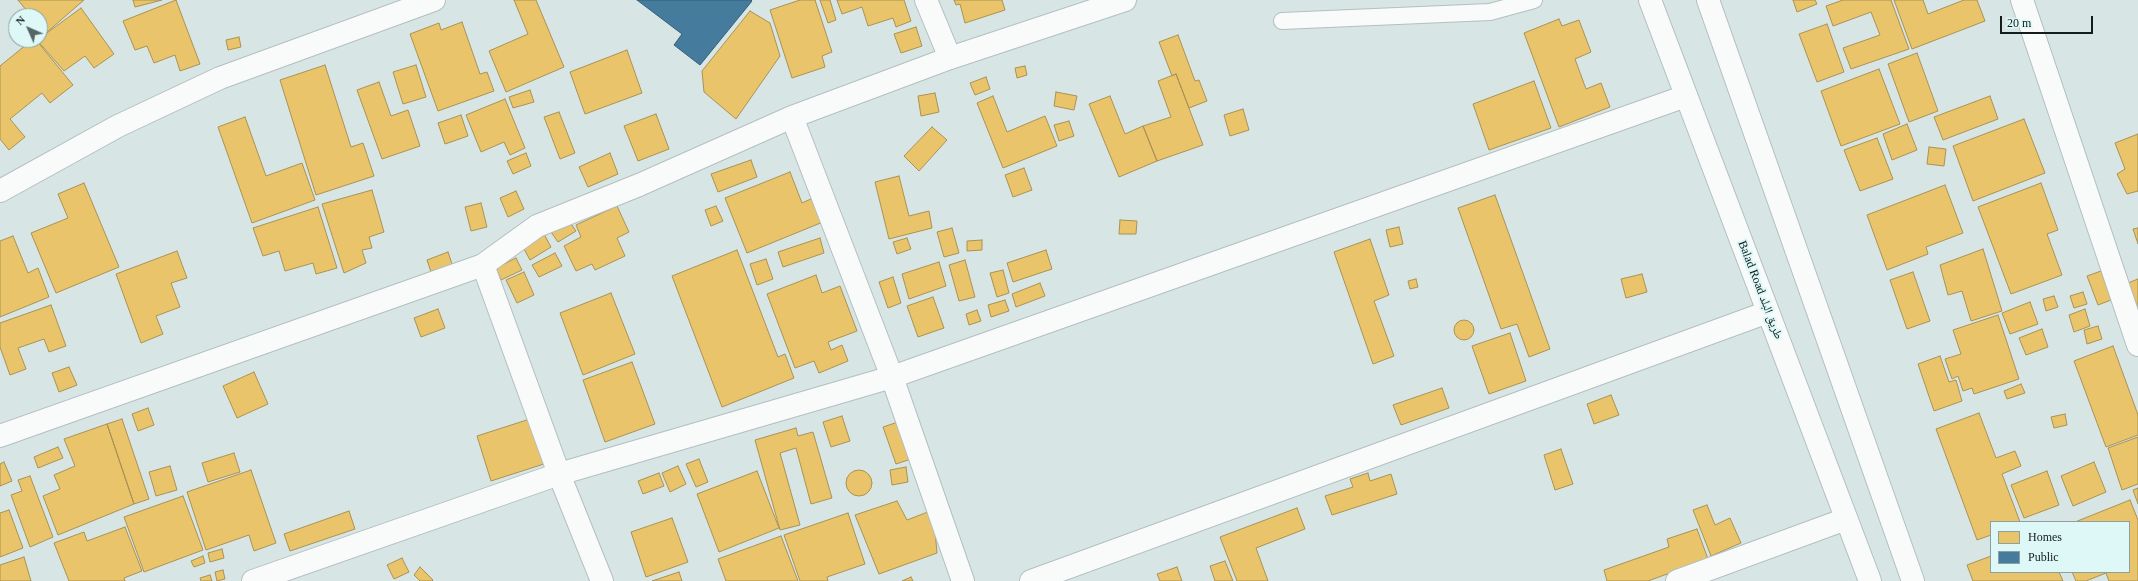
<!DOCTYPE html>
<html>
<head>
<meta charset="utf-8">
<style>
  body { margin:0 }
  #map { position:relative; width:2138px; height:581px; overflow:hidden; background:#d7e5e5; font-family:"Times New Roman",serif }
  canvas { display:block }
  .legend { position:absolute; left:1990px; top:521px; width:140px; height:52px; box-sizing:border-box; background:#def8f8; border:1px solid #8da0a0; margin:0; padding:5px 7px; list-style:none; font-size:12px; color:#131d1d }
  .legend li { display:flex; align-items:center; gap:8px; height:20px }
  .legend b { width:20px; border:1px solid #8da0a0 }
  .north { position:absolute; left:8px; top:8px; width:40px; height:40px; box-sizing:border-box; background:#def8f8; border:1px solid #8da0a0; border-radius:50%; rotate:315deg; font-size:11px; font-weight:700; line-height:16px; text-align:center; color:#131d1d }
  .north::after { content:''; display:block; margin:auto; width:14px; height:18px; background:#586363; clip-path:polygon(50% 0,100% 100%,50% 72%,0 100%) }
  .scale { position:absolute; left:2000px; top:16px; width:93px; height:18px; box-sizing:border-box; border:2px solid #131d1d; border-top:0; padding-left:5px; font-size:12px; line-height:14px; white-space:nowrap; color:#131d1d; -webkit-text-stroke:3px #def8f8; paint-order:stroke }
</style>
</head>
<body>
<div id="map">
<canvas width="2138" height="581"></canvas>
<ul class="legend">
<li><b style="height:11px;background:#e9c46a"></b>Homes</li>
<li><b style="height:11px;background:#457b9d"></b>Public</li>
</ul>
<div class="north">N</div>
<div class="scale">20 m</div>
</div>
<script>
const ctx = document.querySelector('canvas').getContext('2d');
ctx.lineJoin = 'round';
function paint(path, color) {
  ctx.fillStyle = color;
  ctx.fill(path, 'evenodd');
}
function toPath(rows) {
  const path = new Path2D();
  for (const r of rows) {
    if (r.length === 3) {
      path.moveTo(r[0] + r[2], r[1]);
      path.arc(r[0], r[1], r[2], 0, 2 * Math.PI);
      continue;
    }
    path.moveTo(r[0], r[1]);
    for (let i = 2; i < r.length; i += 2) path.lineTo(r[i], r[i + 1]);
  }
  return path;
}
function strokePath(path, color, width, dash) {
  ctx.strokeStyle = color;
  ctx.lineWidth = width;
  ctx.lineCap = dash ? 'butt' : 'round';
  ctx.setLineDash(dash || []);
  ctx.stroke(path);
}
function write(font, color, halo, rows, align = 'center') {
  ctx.font = font + ' "Times New Roman","Noto Naskh Arabic",serif';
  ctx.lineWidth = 4;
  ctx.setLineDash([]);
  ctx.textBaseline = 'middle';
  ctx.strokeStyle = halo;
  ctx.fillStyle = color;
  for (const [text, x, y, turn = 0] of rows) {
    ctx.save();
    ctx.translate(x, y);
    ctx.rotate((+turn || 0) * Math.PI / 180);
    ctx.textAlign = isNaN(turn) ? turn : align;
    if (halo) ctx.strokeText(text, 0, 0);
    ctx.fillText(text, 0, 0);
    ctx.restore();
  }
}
const homes = toPath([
  [18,0,84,0,46,33,40,26,40,16,31,16,18,0],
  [133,0,162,0,135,7,133,0],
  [176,0,200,64,180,71,175,55,154,63,147,46,135,50,123,21,176,0],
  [514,0,536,0,564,67,506,92,489,51,528,34,514,0],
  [800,0,815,0,832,52,822,56,825,67,792,78,770,10,800,0],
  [820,0,830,0,836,20,828,23,820,0],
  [837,0,904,0,911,21,896,27,893,18,868,26,862,7,842,14,837,0],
  [954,0,1002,0,1005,10,965,23,960,4,956,5,954,0],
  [1793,0,1815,0,1817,4,1797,12,1793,0],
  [1843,0,1891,0,1909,49,1851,69,1843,48,1880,35,1871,12,1833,26,1826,6,1843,0],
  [1894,0,1923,0,1928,14,1964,0,1977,0,1985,21,1912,49,1894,0],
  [81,8,114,54,94,68,85,56,64,71,37,40,40,40,40,38,81,8],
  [750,11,770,23,780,56,736,119,704,92,702,71,750,11],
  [1559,19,1562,26,1579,20,1591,52,1575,59,1586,89,1601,83,1610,107,1559,127,1524,33,1559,19],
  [462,22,480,74,487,72,494,91,438,111,410,34,439,23,441,30,462,22],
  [1827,24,1844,72,1817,82,1799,34,1827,24],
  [916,27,922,46,901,53,894,34,916,27],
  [1178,35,1195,81,1199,80,1207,101,1189,108,1176,74,1172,76,1159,42,1178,35],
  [239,37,241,47,228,50,226,40,239,37],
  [32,40,36,40,73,85,50,103,42,93,10,119,25,137,9,150,0,139,0,66,32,40],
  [627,50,642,93,585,114,570,72,627,50],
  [1917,53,1938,111,1909,122,1888,64,1917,53],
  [325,65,351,147,363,143,374,176,316,195,280,80,325,65],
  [416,65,426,97,403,104,393,72,416,65],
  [1025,66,1027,75,1017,78,1015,68,1025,66],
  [1879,69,1900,124,1841,146,1821,91,1879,69],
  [1176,74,1203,145,1157,161,1143,126,1171,117,1158,81,1176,74],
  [986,77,990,89,975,95,970,83,986,77],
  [1534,81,1551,128,1489,150,1473,104,1534,81],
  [379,82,391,116,408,110,420,146,382,159,357,90,379,82],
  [530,90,534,102,513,108,509,97,530,90],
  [1056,92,1077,96,1074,110,1054,106,1056,92],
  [935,93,939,112,921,116,918,96,935,93],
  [993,96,1007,132,1045,116,1057,146,1003,168,977,103,993,96],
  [1110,96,1125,134,1143,126,1157,161,1119,177,1089,104,1110,96],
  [1990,96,1998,119,1943,140,1934,117,1990,96],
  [505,99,525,148,510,155,504,142,481,152,466,115,505,99],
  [1243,109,1249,130,1230,136,1224,115,1243,109],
  [559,112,575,153,560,159,544,117,559,112],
  [656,114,669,149,638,161,624,126,656,114],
  [461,115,468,136,445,144,438,123,461,115],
  [245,117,266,176,302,163,315,200,252,223,218,127,245,117],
  [2024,119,2045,173,1973,201,1953,146,2024,119],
  [1069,121,1074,136,1059,141,1054,125,1069,121],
  [1907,124,1917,150,1892,160,1883,134,1907,124],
  [932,127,947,140,919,171,904,156,932,127],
  [2138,134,2138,191,2127,194,2117,174,2125,169,2115,143,2138,134],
  [1877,138,1893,179,1860,191,1844,150,1877,138],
  [1929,147,1946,149,1944,166,1927,164,1929,147],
  [526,153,531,166,513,174,507,161,526,153],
  [610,153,618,174,588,187,579,167,610,153],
  [751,160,757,177,718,192,711,174,751,160],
  [1024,168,1032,190,1013,197,1005,175,1024,168],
  [790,172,802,203,813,198,823,222,747,253,725,198,790,172],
  [899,176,909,216,929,211,932,228,889,239,875,182,899,176],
  [84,183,119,267,56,293,31,233,68,218,58,194,84,183],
  [2041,183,2058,230,2047,234,2062,275,2011,294,1978,207,2041,183],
  [1945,185,1963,233,1926,247,1928,254,1887,270,1867,215,1945,185],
  [372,190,384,232,369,237,372,248,362,250,366,263,344,273,322,204,372,190],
  [516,191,524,209,508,217,500,198,516,191],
  [1495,195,1550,349,1529,357,1517,324,1501,329,1458,208,1495,195],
  [481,203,487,227,471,231,465,207,481,203],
  [617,206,629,232,617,238,625,256,595,270,592,264,576,271,564,246,581,237,576,225,617,206],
  [716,206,723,221,711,226,705,210,716,206],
  [318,207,337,268,316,274,313,263,285,271,279,251,263,256,253,228,318,207],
  [1120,220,1137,221,1136,234,1119,234,1120,220],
  [569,221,576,231,558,242,551,232,569,221],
  [1399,227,1403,244,1390,247,1386,230,1399,227],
  [952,228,959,253,944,257,937,232,952,228],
  [2138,228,2138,244,2133,229,2138,228],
  [544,234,551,247,530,260,523,247,544,234],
  [13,236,28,273,38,268,49,297,0,317,0,241,13,236],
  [820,238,824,253,783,267,778,252,820,238],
  [907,238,911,249,897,254,893,242,907,238],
  [1370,239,1389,295,1374,301,1394,356,1373,364,1334,252,1370,239],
  [982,240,982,250,967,251,967,241,982,240],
  [1983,249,2002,311,1971,321,1962,291,1948,295,1940,265,1983,249],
  [737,250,778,357,785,354,794,378,722,407,672,276,737,250],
  [1046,250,1052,269,1013,282,1007,263,1046,250],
  [177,251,187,278,171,283,180,307,156,316,163,334,141,343,116,274,177,251],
  [448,252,453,267,432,275,427,260,448,252],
  [555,253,562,266,539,277,532,265,555,253],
  [516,258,522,270,501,280,496,268,516,258],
  [766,259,773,279,757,285,750,264,766,259],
  [965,260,975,297,959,301,949,265,965,260],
  [939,262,946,286,909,299,902,274,939,262],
  [1003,270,1009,293,997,297,990,273,1003,270],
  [2101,271,2111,300,2098,305,2087,276,2101,271],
  [524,272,534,295,517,303,506,280,524,272],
  [1913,272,1930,321,1907,329,1890,280,1913,272],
  [1642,274,1647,292,1626,298,1621,279,1642,274],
  [816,275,822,293,840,286,857,331,828,342,831,350,842,345,848,361,819,373,814,361,795,368,767,294,816,275],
  [893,277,901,303,888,308,879,282,893,277],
  [1416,279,1418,287,1410,289,1408,281,1416,279],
  [2138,279,2138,308,2128,283,2138,279],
  [1040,283,1045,296,1016,307,1012,294,1040,283],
  [2083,292,2087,304,2074,308,2070,296,2083,292],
  [611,293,635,354,583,375,560,313,611,293],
  [2054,296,2058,307,2046,311,2043,299,2054,296],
  [933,297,944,328,918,337,907,306,933,297],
  [1005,300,1009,311,991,317,988,305,1005,300],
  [2030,302,2038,324,2010,334,2002,313,2030,302],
  [51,305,66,346,49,352,44,339,18,348,26,369,10,375,0,347,0,323,51,305],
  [438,309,445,328,421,337,414,318,438,309],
  [2085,309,2090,326,2074,332,2069,315,2085,309],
  [977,310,981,321,969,325,966,314,977,310],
  [1998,315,2019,379,1974,394,1972,388,1963,391,1958,376,1952,379,1945,359,1961,354,1953,330,1998,315],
  [1464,330,10],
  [2098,326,2102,339,2087,344,2084,330,2098,326],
  [2042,329,2048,347,2026,355,2019,338,2042,329],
  [1510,333,1526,381,1489,394,1472,346,1510,333],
  [2113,346,2138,415,2138,435,2106,447,2074,361,2113,346],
  [1940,356,1949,382,1956,380,1962,401,1934,411,1918,364,1940,356],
  [632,362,655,424,605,442,583,380,632,362],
  [69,367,77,385,59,392,52,373,69,367],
  [254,372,268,404,237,418,223,386,254,372],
  [2021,384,2025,393,2007,399,2004,391,2021,384],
  [1442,388,1449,408,1401,425,1393,405,1442,388],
  [1611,395,1619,415,1594,424,1587,404,1611,395],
  [148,408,154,425,138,431,132,414,148,408],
  [1979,413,1996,458,2015,451,2021,466,2002,474,2020,522,1991,522,1991,535,1977,540,1936,429,1979,413],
  [2065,414,2067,425,2054,428,2051,417,2065,414],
  [842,416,850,441,831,447,823,422,842,416],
  [533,418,547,463,491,481,477,436,533,418],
  [122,419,149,499,134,504,107,424,122,419],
  [901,421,914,458,896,464,883,427,901,421],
  [107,424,134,504,58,535,43,496,60,489,54,475,75,466,64,439,107,424],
  [796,428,798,436,813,432,832,498,811,504,796,448,780,453,800,525,780,530,755,440,796,428],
  [2138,437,2138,484,2122,490,2108,448,2138,437],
  [58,447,63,458,38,468,34,457,58,447],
  [1561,449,1573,484,1555,490,1544,455,1561,449],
  [234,453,240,472,208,482,202,463,234,453],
  [699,459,708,482,696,487,686,464,699,459],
  [4,462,12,481,0,486,0,464,4,462],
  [2094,462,2106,492,2073,506,2061,476,2094,462],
  [170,466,177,490,156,496,149,472,170,466],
  [678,466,686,484,670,492,662,473,678,466],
  [906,467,908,482,892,485,890,470,906,467],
  [251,470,276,543,254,551,249,535,206,550,187,492,251,470],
  [859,483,13],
  [757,471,779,528,719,552,697,494,757,471],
  [2047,471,2059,505,2024,518,2011,485,2047,471],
  [659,473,664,486,643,494,638,481,659,473],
  [1368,473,1370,481,1391,474,1397,494,1332,515,1325,496,1353,487,1350,479,1368,473],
  [30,476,53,537,30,547,11,495,22,491,18,480,30,476],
  [2138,488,2138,504,2133,490,2138,488],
  [183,496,203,550,144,572,124,517,183,496],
  [2130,500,2138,520,2138,581,2109,581,2106,573,2086,581,2076,581,2072,572,2129,572,2129,522,2075,522,2130,500],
  [897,501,907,520,933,510,937,553,879,574,855,515,897,501],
  [1707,505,1715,525,1730,518,1741,543,1711,556,1693,510,1707,505],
  [1297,508,1305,529,1256,548,1268,581,1237,581,1220,537,1297,508],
  [9,510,23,548,0,557,0,513,9,510],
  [349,511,355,529,290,551,284,534,349,511],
  [848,513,865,564,827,577,828,581,800,581,784,535,848,513],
  [672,518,688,562,646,577,631,532,672,518],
  [125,527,142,571,124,578,125,581,69,581,54,543,84,532,87,541,125,527],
  [1697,529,1708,559,1648,581,1607,581,1604,570,1669,547,1667,539,1697,529],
  [781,536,798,581,726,581,718,559,781,536],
  [222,549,224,558,210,562,208,553,222,549],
  [203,556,205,563,194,567,191,561,203,556],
  [1991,556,1991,572,2059,572,2063,581,1973,581,1967,565,1991,556],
  [24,557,31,581,0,581,0,565,24,557],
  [402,558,409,572,394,579,387,565,402,558],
  [1225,561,1233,581,1215,581,1210,566,1225,561],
  [420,567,433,580,432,581,420,581,414,575,420,567],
  [1177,567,1182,581,1160,581,1157,574,1177,567],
  [223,570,225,579,217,581,215,572,223,570],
  [679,572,682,581,652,581,679,572],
  [210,575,212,581,201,581,200,578,210,575],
  [911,577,913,581,902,581,911,577]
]);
paint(homes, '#e9c46a');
strokePath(homes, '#a99253', 1);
const public = toPath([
  [637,0,751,0,752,1,700,65,674,45,682,34,637,0]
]);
paint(public, '#457b9d');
strokePath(public, '#365f77', 1);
const lane = toPath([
  [1282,21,1490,12,1534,0]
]);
const street = toPath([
  [926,0,950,58],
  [2022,0,2138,345],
  [792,117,892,377,963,581],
  [0,191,118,126,220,78,434,0],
  [483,265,559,474,602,581],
  [0,436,483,265,537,226,639,185,792,117,950,58,1125,0],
  [253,581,559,474,892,377,1686,96],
  [1031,581,1768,312],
  [1677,581,1846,519]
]);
const highway = toPath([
  [1650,0,1870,581],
  [1708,0,1913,581]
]);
strokePath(lane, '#b4bfbf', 18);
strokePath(street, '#b4bfbf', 24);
strokePath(highway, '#b4bfbf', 24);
strokePath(lane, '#f9fbfb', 16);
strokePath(street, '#f9fbfb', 22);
strokePath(highway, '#f9fbfb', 22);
write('12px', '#131d1d', '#def8f8', [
  ["Balad Road طريق البلد",1760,290,69]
]);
</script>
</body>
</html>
